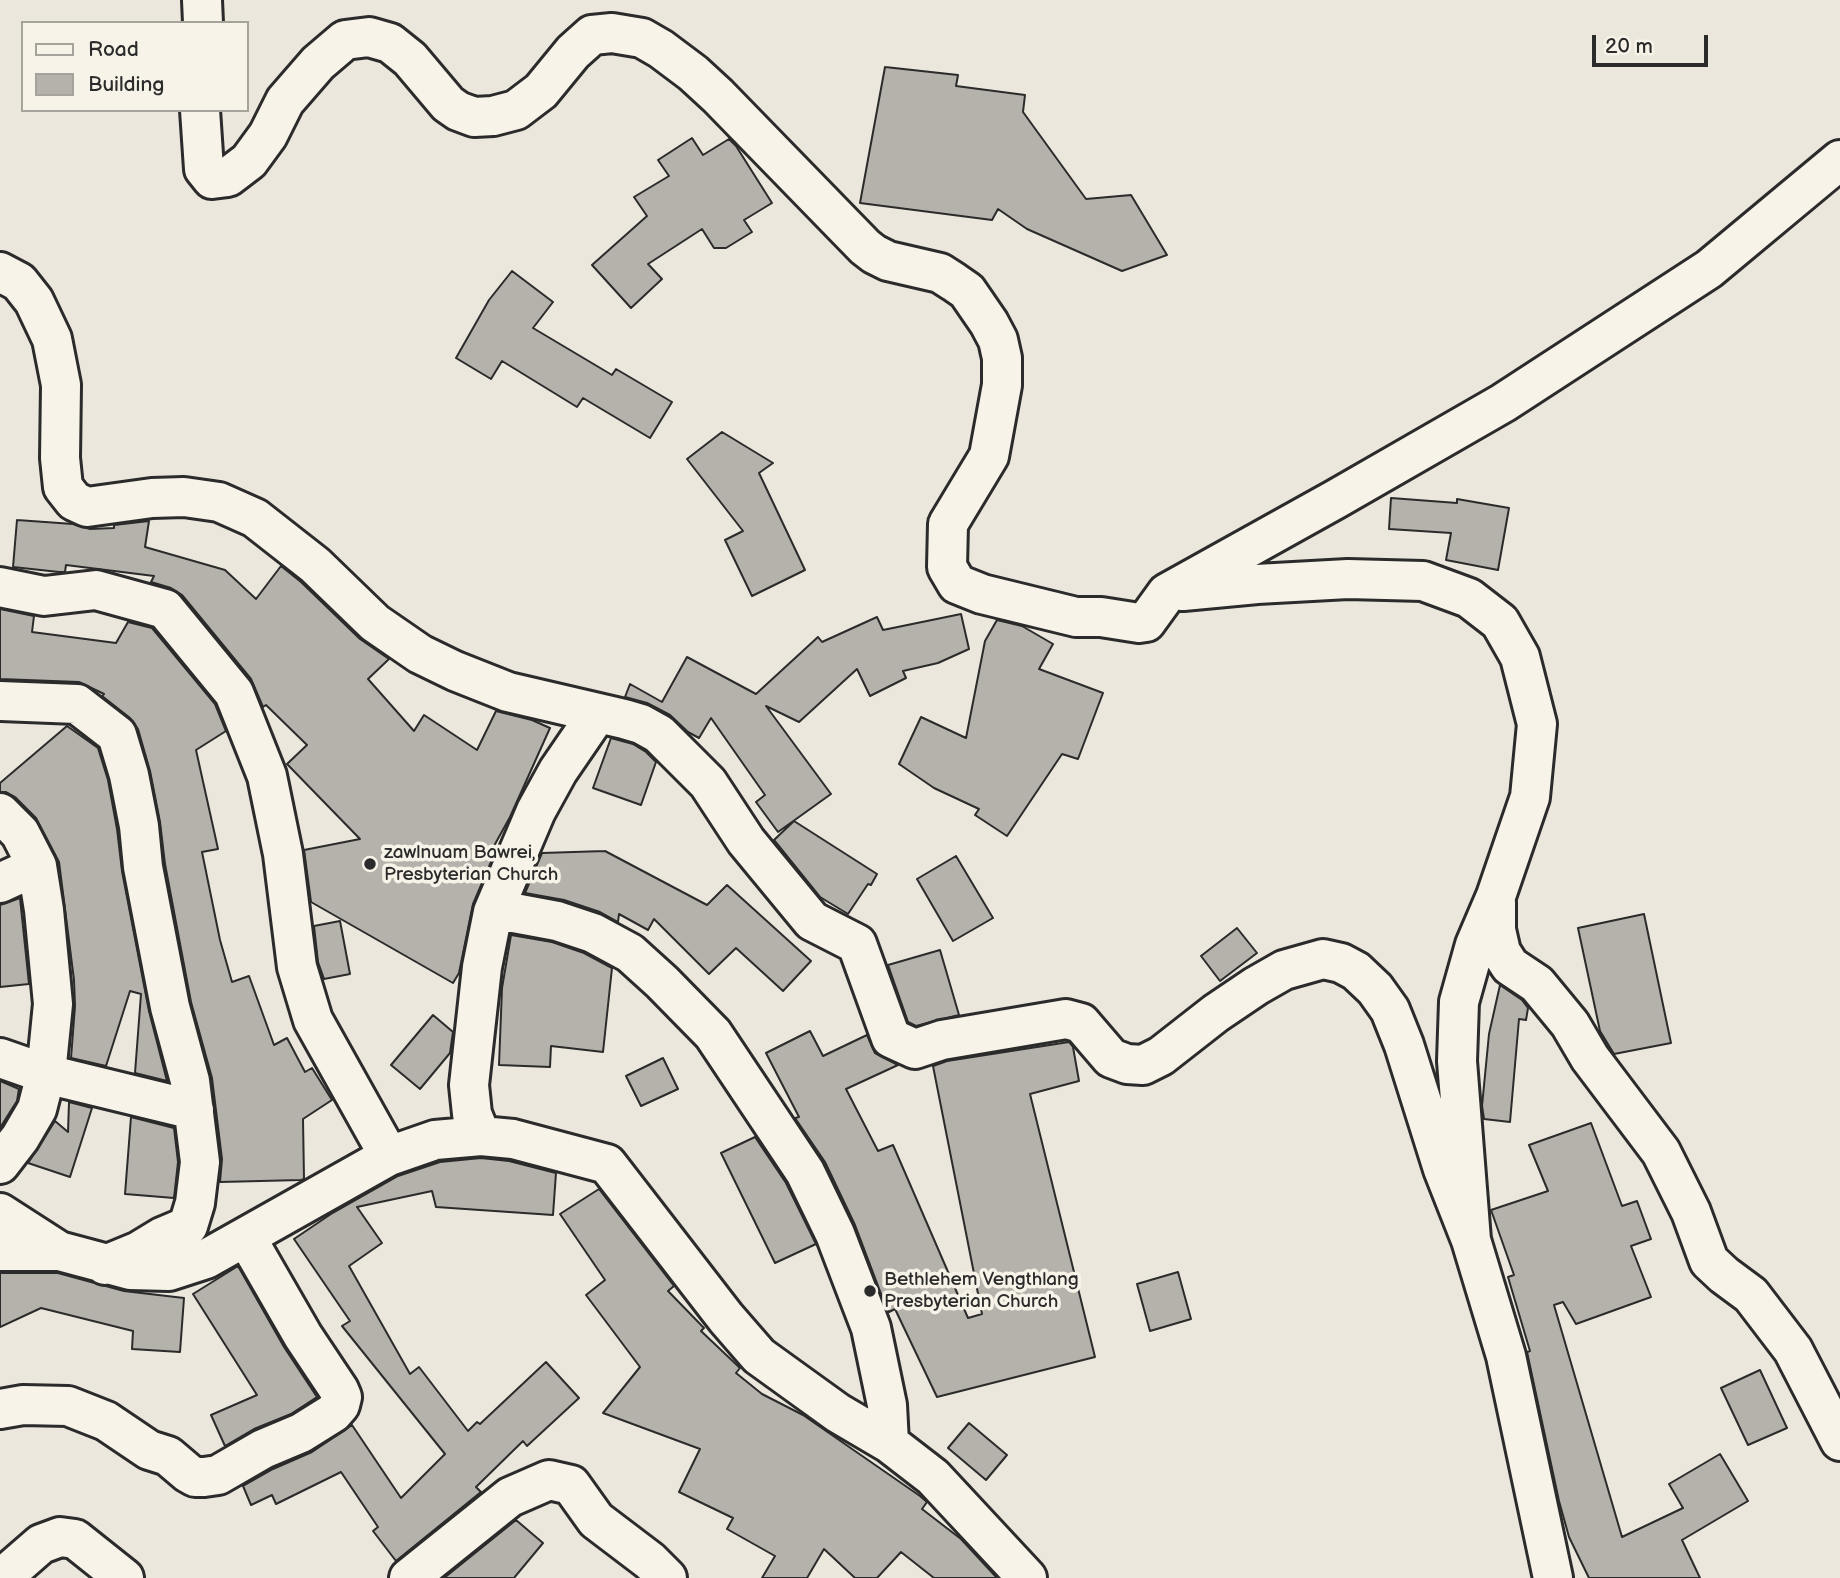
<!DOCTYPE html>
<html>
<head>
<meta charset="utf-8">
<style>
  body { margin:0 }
  #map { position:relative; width:1840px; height:1578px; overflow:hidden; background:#ebe7dd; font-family:"Balsamiq Sans",sans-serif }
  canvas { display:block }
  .legend { position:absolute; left:21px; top:21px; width:228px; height:91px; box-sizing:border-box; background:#f7f3e8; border:2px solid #a5a39c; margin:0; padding:9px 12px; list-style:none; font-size:21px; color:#2b2b2b }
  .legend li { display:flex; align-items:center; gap:14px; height:35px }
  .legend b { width:35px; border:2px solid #a5a39c }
  .scale { position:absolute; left:1592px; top:35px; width:116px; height:32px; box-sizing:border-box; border:4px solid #2b2b2b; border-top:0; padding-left:9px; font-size:21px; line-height:24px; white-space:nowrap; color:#2b2b2b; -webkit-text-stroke:5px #f7f3e8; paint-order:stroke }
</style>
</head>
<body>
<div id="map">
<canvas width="1840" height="1578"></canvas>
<ul class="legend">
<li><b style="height:9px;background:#f7f3e8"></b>Road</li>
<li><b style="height:19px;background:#b5b2ab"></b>Building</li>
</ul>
<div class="scale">20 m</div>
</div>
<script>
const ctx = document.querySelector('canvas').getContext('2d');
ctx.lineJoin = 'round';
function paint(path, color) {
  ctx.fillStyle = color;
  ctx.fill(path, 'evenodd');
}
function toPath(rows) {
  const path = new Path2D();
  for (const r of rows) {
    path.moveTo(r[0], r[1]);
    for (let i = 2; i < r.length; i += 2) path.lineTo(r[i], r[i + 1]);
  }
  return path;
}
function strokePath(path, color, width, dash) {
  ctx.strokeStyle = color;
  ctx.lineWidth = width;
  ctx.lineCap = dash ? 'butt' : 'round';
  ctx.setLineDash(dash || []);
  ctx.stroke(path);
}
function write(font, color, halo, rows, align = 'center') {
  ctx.font = font + ' "Balsamiq Sans",sans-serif';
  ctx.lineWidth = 7;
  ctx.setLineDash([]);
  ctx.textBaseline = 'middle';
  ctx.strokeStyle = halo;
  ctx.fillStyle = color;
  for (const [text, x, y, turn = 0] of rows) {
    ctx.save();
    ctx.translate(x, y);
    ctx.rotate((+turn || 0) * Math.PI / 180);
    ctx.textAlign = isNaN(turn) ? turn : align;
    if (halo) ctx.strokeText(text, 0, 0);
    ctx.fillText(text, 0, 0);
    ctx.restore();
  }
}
const building = toPath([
  [885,67,958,75,956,86,1025,95,1023,112,1086,199,1131,195,1167,255,1122,271,1027,229,998,209,992,220,860,203,885,67],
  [692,138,703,155,729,139,736,146,772,203,744,220,752,232,726,248,714,248,702,229,648,264,662,279,631,308,592,265,647,216,634,197,669,176,658,160,692,138],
  [512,271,553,302,533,328,612,375,616,369,672,402,650,438,583,398,577,407,502,361,491,379,456,358,489,300,512,271],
  [722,432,773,463,759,473,805,570,752,596,725,540,743,531,687,459,722,432],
  [1391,498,1457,503,1457,499,1509,508,1498,570,1446,560,1451,533,1389,529,1391,498],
  [17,520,73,524,90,529,114,528,114,525,149,521,145,547,225,570,256,599,281,566,301,582,360,639,389,659,368,679,414,731,424,715,477,750,496,711,532,720,550,728,510,817,489,855,494,855,473,904,459,973,453,983,311,902,304,850,360,839,287,764,307,745,266,705,263,707,251,679,182,595,171,588,151,582,154,576,66,565,65,572,59,572,13,567,17,520],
  [0,609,34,616,32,632,116,643,128,622,152,628,215,704,226,731,196,750,218,849,202,852,220,940,232,982,249,976,274,1045,287,1038,305,1072,312,1068,332,1100,303,1119,304,1179,301,1180,220,1182,222,1159,212,1078,191,1002,165,864,160,822,150,771,138,729,130,718,102,696,104,694,79,682,0,679,0,609],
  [961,614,969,649,938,663,903,671,906,678,870,696,857,669,799,722,766,706,831,794,778,832,756,802,765,795,711,718,699,738,688,732,670,715,647,703,625,697,630,684,662,702,687,657,756,694,818,637,822,642,877,617,883,630,961,614],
  [997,620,1022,626,1053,644,1039,669,1103,693,1078,759,1062,754,1007,836,975,815,979,809,934,788,899,764,921,717,966,738,985,641,997,620],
  [67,726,98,748,108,780,117,829,122,871,149,1011,167,1081,135,1073,141,994,130,991,106,1066,71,1058,75,1006,74,980,59,862,36,818,15,797,6,792,0,792,0,783,67,726],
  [611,738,633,744,646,752,656,762,641,805,593,788,611,738],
  [794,821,877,874,871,885,868,884,848,914,820,897,774,840,794,821],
  [605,851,707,905,727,885,811,961,783,991,736,948,709,974,654,919,648,930,619,914,618,922,600,912,564,900,525,893,542,853,605,851],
  [956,856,993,918,953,941,917,879,956,856],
  [20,898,29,984,0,987,0,905,20,898],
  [1644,914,1671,1043,1614,1054,1600,1031,1578,928,1644,914],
  [340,921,350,974,324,979,318,962,314,926,340,921],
  [1237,928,1257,953,1220,981,1201,956,1237,928],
  [511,935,552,942,584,953,612,968,603,1052,551,1046,550,1067,499,1065,502,988,511,935],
  [940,950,959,1015,916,1026,908,1022,888,965,940,950],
  [1500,985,1522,1000,1528,1008,1526,1020,1519,1019,1510,1122,1484,1119,1482,1106,1489,1034,1500,985],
  [433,1015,453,1032,450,1053,420,1089,391,1065,433,1015],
  [810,1031,823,1056,867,1035,875,1053,898,1065,846,1089,878,1151,893,1145,968,1318,982,1314,933,1066,947,1061,1069,1042,1073,1047,1079,1081,1030,1094,1095,1357,937,1397,895,1309,889,1312,886,1307,855,1225,825,1162,795,1118,799,1117,766,1053,810,1031],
  [663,1058,678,1089,641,1106,626,1076,663,1058],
  [0,1081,19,1089,17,1101,0,1128,0,1081],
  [69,1102,92,1108,70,1177,28,1163,55,1121,68,1132,69,1102],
  [131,1117,174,1128,178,1162,174,1198,125,1194,131,1117],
  [1591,1123,1622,1206,1637,1201,1651,1239,1631,1246,1651,1297,1576,1324,1563,1302,1554,1305,1622,1537,1683,1508,1669,1484,1720,1454,1748,1501,1682,1540,1700,1578,1589,1578,1569,1537,1559,1501,1527,1352,1530,1351,1508,1277,1514,1275,1491,1210,1548,1191,1529,1145,1591,1123],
  [755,1137,786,1183,816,1244,775,1263,721,1153,755,1137],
  [481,1158,509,1161,556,1173,553,1215,436,1207,432,1191,357,1207,382,1243,349,1266,410,1374,419,1367,468,1431,477,1422,480,1424,546,1362,579,1398,527,1446,523,1441,476,1487,481,1492,396,1561,373,1531,378,1527,341,1472,276,1504,272,1495,251,1505,243,1486,273,1469,312,1452,352,1425,401,1498,445,1454,342,1326,350,1321,294,1239,331,1214,398,1176,440,1162,481,1158],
  [599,1189,674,1286,668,1291,704,1328,701,1331,740,1368,736,1373,762,1394,803,1415,920,1496,927,1502,922,1509,961,1539,997,1578,934,1578,901,1552,877,1578,855,1578,824,1549,807,1578,762,1578,775,1556,727,1529,733,1518,679,1492,700,1449,603,1413,640,1367,586,1295,605,1280,560,1214,599,1189],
  [238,1266,284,1347,317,1397,291,1414,254,1429,225,1446,211,1415,257,1395,193,1294,238,1266],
  [1178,1272,1191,1319,1150,1331,1137,1284,1178,1272],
  [0,1273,58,1273,124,1291,184,1298,180,1352,132,1349,133,1331,41,1308,0,1327,0,1273],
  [1760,1370,1787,1428,1748,1445,1721,1388,1760,1370],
  [969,1423,1007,1455,986,1480,948,1448,969,1423],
  [516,1520,543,1543,514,1578,444,1578,516,1520]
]);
paint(building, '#b5b2ab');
strokePath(building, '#2b2b2b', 2);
const street = toPath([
  [202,0,203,23],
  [200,110,204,169,212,179,228,177,249,161,268,135,285,101,318,63,345,40,369,37,390,43,410,59,448,104,458,111,474,117,493,116,516,110,541,91,573,52,592,35,612,33,642,38,661,49,693,73,718,96,865,247,874,254,888,261,940,273,954,282,967,291,989,323,998,340,1002,358,1002,385,989,456,948,524,947,567,957,584,982,594,1076,617,1101,617,1139,623,1146,622,1167,593,1336,499,1503,403,1709,269,1840,160],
  [0,272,19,282,34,301,52,339,61,385,60,458,63,487,74,501,87,507,152,498,184,497,219,502,255,518,315,565,375,623,420,654,455,671,508,692,624,719,641,724,659,734,708,783,746,841,812,921,857,944,891,1038,915,1049,942,1040,1066,1019,1081,1023,1111,1058,1127,1064,1143,1065,1161,1056,1216,1013,1256,986,1284,970,1323,959,1341,963,1356,971,1375,989,1390,1010,1404,1045,1443,1169,1471,1240],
  [0,587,44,596,96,590,165,609,234,693,267,776,283,854,297,967,313,1020,389,1156],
  [1183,591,1257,584,1348,579,1423,581,1469,598,1500,622,1520,657,1537,724,1530,797,1496,896,1475,945,1459,1002,1457,1061,1471,1240,1506,1356,1553,1578],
  [0,701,77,704,117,735,129,775,139,826,143,867,170,1007,190,1081,200,1162,195,1203,188,1226,162,1237,139,1251,105,1265],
  [0,813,20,833,37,866,44,910,53,1004,46,1074,37,1109,20,1138,0,1164],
  [0,883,37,866],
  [1496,902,1496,930,1501,952,1510,966,1537,984,1570,1024,1590,1058,1661,1152,1691,1212,1709,1261,1724,1275,1751,1295,1793,1350,1840,1441],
  [493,912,514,913,557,921,593,933,630,953,662,982,713,1034,805,1172,835,1234,871,1328,887,1405,889,1443],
  [0,1058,46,1074,194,1110],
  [481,1136,472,1114,469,1085,482,967,493,912,536,811,558,771,597,714],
  [0,1213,59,1251,130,1270,169,1271,206,1259,389,1156,435,1140,481,1136,513,1139,607,1164,726,1318,759,1356,838,1413,889,1443,933,1477,1027,1578],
  [0,1251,59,1251],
  [0,1409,23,1405,68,1406,106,1421,149,1450,168,1456,188,1473,195,1477,204,1477,218,1475,263,1449,301,1433,333,1413,340,1405,342,1397,339,1390,303,1336,246,1237],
  [2,1578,41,1544,60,1537,75,1539,124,1578],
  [409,1578,510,1497,549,1480,571,1485,596,1520,650,1561,667,1578]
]);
strokePath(street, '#2b2b2b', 44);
strokePath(street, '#f7f3e8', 38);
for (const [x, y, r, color] of [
  [370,864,7,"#2b2b2b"],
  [870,1291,7,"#2b2b2b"]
]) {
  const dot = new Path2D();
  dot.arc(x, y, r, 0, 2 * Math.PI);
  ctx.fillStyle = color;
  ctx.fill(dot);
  strokePath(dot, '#f7f3e8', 2.5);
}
write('19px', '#2b2b2b', '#f7f3e8', [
  ["zawlnuam Bawrei,",384,853],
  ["Presbyterian Church",384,875],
  ["Bethlehem Vengthlang",884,1280],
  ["Presbyterian Church",884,1302]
], 'left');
</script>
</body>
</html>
